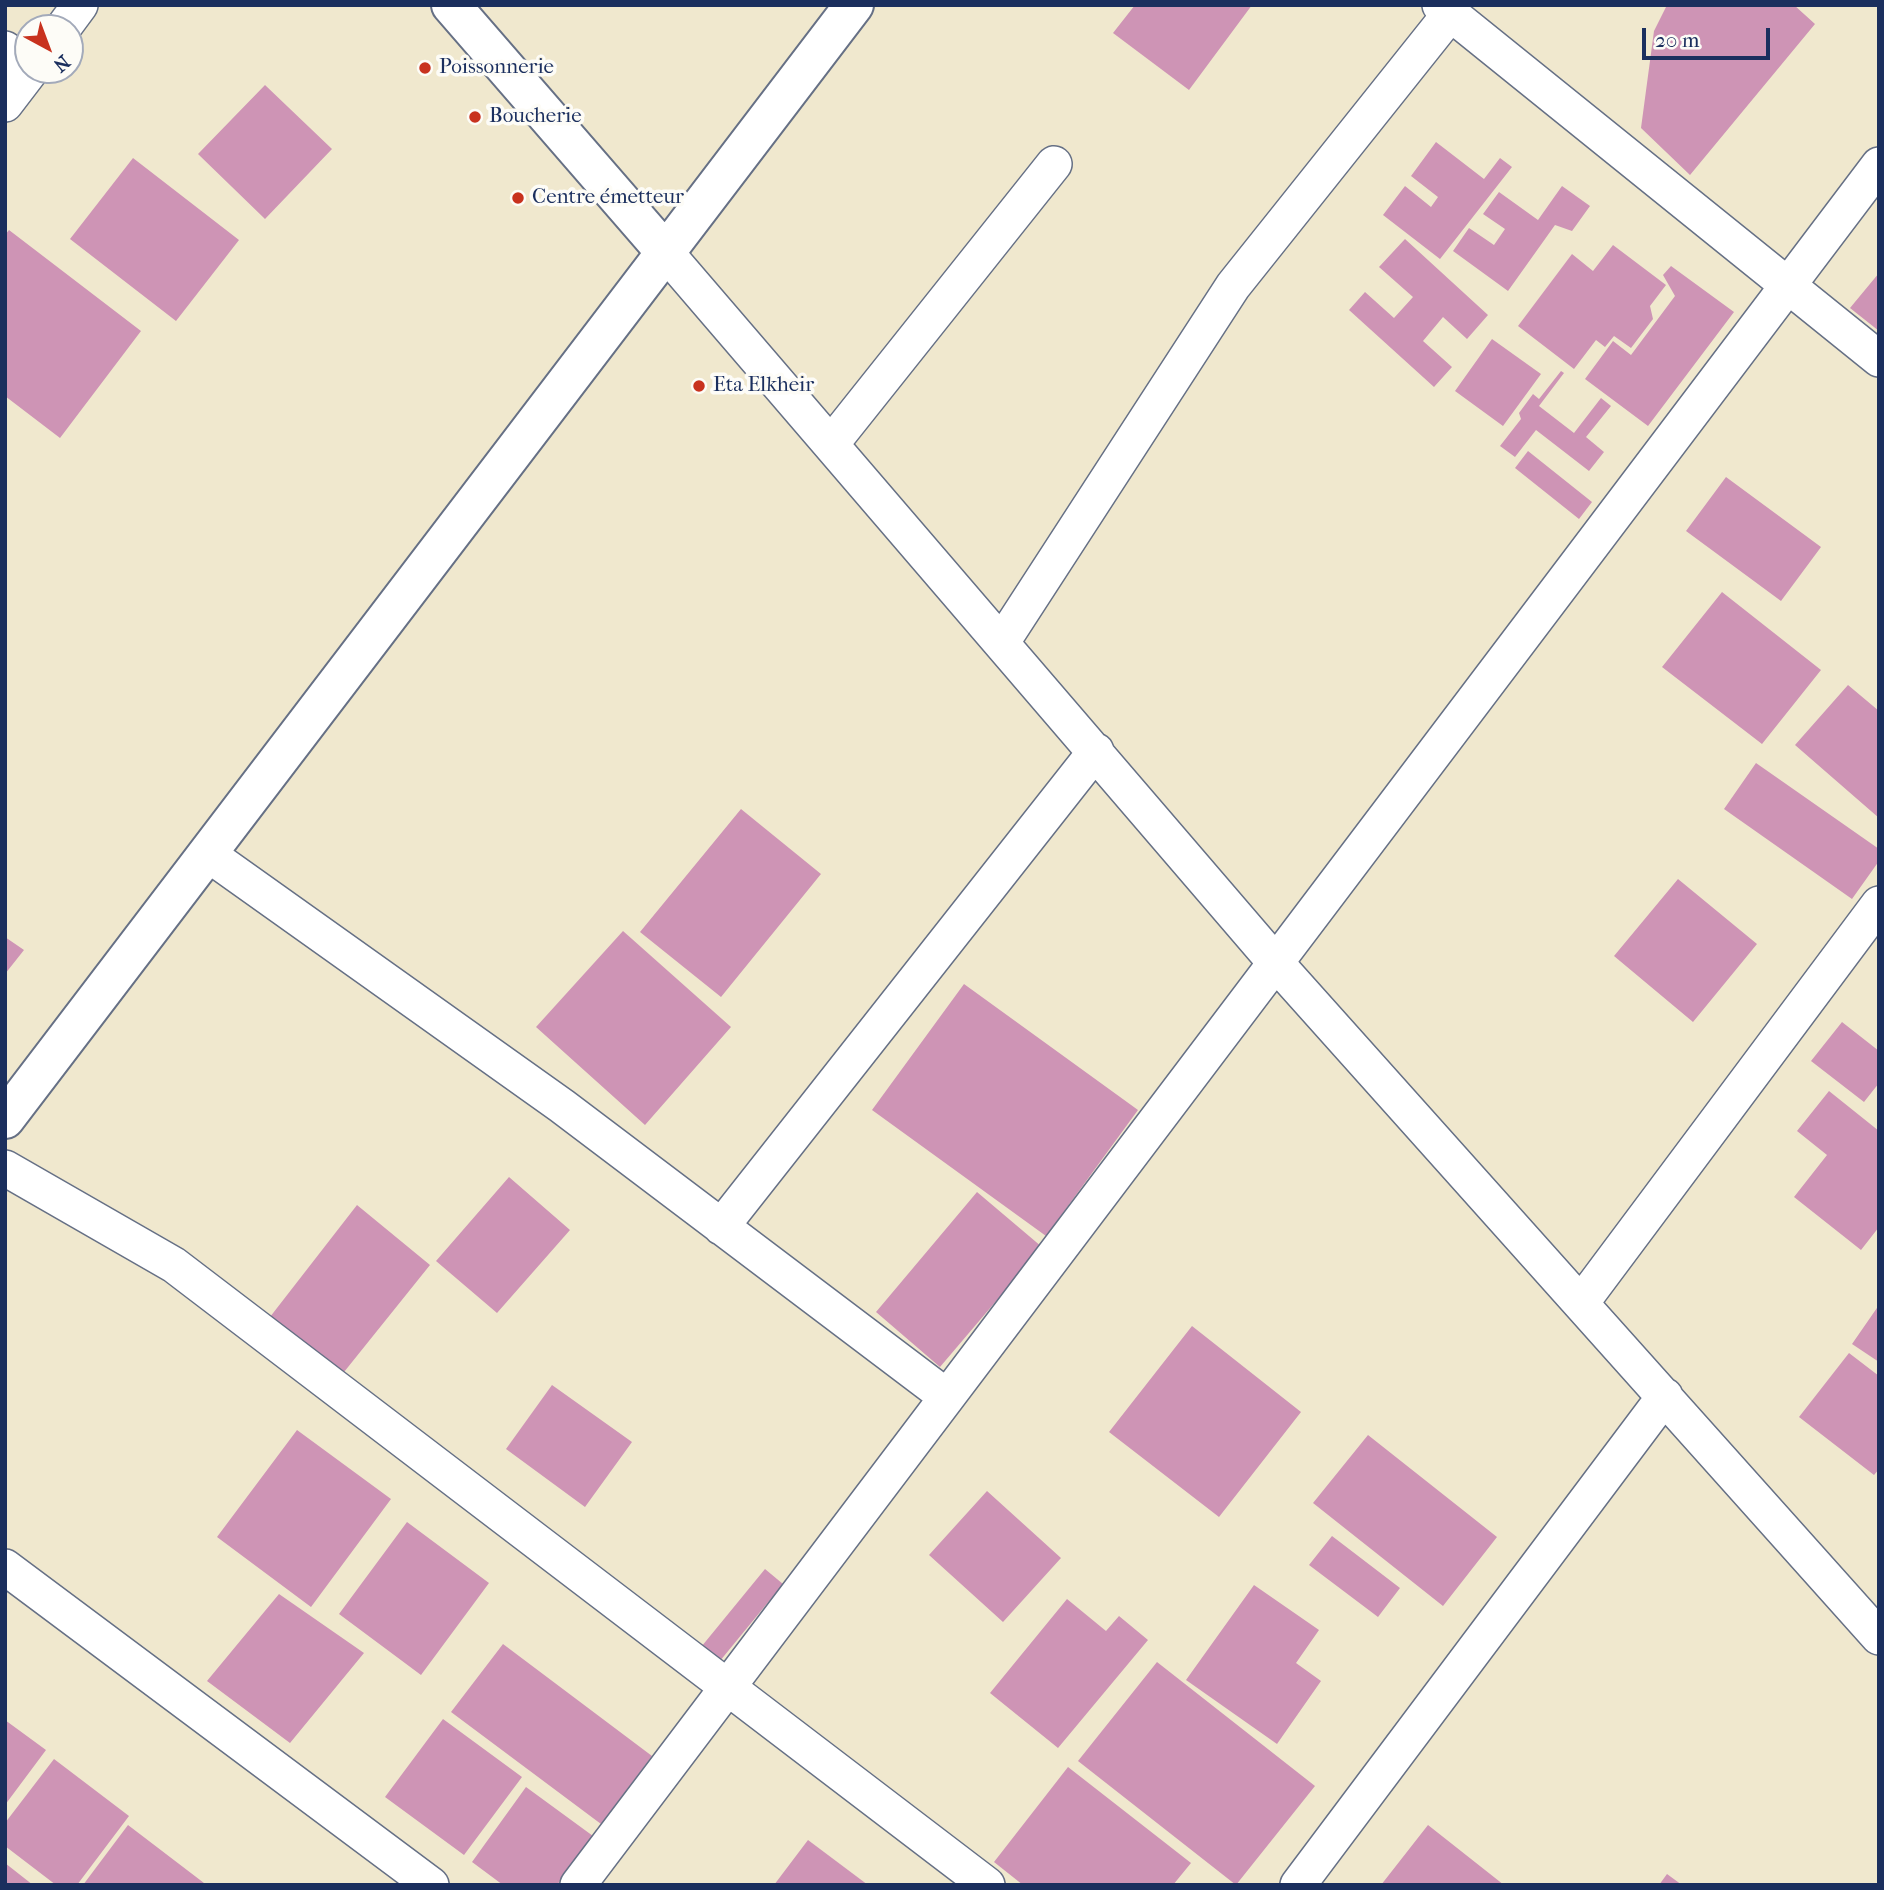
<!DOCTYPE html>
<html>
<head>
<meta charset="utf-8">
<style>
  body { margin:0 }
  #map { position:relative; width:1884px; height:1890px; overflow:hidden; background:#f0e8ce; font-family:"IM FELL French Canon",serif }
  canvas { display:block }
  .frame { position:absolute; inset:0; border:7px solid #1b2f5e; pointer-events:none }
  .north { position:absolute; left:14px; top:14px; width:70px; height:70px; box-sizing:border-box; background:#fdfcf7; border:2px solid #a3aaba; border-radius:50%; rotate:139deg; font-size:19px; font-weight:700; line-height:28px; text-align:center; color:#1b2f5e }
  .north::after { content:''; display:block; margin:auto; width:24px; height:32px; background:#c8321e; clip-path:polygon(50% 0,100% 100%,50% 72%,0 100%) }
  .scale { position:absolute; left:1642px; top:28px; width:128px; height:32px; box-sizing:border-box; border:4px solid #1b2f5e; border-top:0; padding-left:9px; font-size:21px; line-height:24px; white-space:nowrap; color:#1b2f5e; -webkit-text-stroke:5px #fdfcf7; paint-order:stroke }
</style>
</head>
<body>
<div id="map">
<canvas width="1884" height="1890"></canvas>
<div class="frame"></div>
<div class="north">N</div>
<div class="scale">20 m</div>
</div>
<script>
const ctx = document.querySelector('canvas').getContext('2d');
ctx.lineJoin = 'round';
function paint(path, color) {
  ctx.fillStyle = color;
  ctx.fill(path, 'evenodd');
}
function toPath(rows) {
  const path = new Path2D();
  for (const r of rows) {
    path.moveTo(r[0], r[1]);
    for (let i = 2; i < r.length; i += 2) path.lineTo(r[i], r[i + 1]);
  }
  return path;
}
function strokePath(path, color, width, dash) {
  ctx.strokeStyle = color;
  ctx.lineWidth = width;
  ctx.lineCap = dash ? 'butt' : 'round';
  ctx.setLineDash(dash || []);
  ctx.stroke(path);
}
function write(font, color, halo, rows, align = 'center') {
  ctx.font = font + ' "IM FELL French Canon",serif';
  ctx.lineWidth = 7;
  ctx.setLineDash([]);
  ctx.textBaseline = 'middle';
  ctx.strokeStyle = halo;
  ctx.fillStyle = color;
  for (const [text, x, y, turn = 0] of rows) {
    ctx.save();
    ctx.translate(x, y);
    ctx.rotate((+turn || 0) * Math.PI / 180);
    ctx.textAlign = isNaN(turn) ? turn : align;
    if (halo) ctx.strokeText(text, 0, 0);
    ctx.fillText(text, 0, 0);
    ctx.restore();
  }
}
paint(toPath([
  [1135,5,1252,5,1189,90,1113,33],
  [1667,5,1794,5,1815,24,1690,175,1641,128,1654,31],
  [265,85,332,149,265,219,198,154],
  [1436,142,1484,179,1500,158,1512,167,1440,259,1383,215,1405,186,1431,207,1438,197,1411,176],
  [133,158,239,240,176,321,70,239],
  [1562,186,1590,206,1572,231,1555,225,1508,291,1453,251,1469,228,1494,245,1505,229,1483,214,1499,192,1538,220],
  [9,230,141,331,60,438,5,396,5,235],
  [1405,239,1488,315,1467,339,1443,317,1423,341,1452,367,1434,387,1349,310,1365,292,1394,318,1413,297,1379,267],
  [1613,245,1666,285,1650,306,1653,319,1631,348,1614,336,1605,347,1596,340,1574,369,1518,326,1572,254,1593,271],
  [1671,266,1734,312,1648,426,1585,379,1613,341,1631,355,1675,296,1663,275],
  [1879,273,1879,331,1850,308],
  [1492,339,1541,374,1503,426,1455,391],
  [1561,371,1564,373,1539,406,1574,433,1601,398,1611,406,1586,437,1604,452,1589,471,1536,430,1515,457,1500,446,1521,419,1519,413,1533,394,1539,399],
  [1528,451,1592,502,1579,519,1515,468],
  [1726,477,1821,547,1781,601,1686,531],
  [1722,592,1821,670,1762,744,1662,667],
  [1848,685,1879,711,1879,818,1795,745],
  [1756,763,1879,849,1879,861,1852,899,1724,809],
  [741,809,821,874,721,997,640,932],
  [1678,879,1757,944,1693,1022,1614,956],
  [623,931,731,1027,645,1125,536,1027],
  [5,937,24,950,5,974],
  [964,984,1138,1110,1046,1236,872,1110],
  [1842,1022,1879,1051,1879,1083,1864,1102,1811,1061],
  [1829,1091,1879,1131,1879,1227,1861,1250,1794,1197,1827,1155,1797,1131],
  [509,1177,570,1230,497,1313,436,1261],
  [977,1192,1042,1247,940,1367,876,1312],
  [357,1205,430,1265,336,1382,263,1326],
  [1879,1305,1879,1362,1852,1344],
  [1192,1326,1301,1412,1219,1517,1109,1432],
  [1849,1353,1879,1376,1879,1469,1874,1475,1799,1417],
  [552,1385,632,1442,585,1507,506,1449],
  [297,1430,391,1499,311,1607,217,1537],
  [1368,1435,1497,1537,1443,1606,1313,1503],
  [987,1491,1061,1558,1003,1622,929,1555],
  [407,1522,489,1583,421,1675,339,1614],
  [1332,1536,1400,1588,1378,1617,1309,1565],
  [765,1569,783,1584,715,1667,697,1652],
  [1254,1585,1319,1630,1296,1663,1321,1681,1277,1744,1186,1680],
  [279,1594,364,1653,290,1743,207,1681],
  [1067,1599,1106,1631,1119,1616,1148,1640,1058,1748,990,1693],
  [503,1644,652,1756,601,1824,451,1712],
  [1157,1662,1315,1786,1236,1885,1078,1761],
  [443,1719,522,1777,464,1855,385,1797],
  [5,1720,46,1750,5,1805],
  [54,1759,129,1816,77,1885,56,1885,5,1846,5,1823],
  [1068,1767,1191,1863,1173,1885,1023,1885,994,1862],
  [526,1787,593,1836,557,1885,503,1885,472,1862],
  [128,1825,204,1883,203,1885,83,1885],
  [1428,1825,1504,1885,1381,1885],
  [808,1840,868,1885,774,1885],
  [5,1863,33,1885,5,1885],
  [1667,1874,1682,1885,1659,1885]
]), '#ce94b5');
const street = toPath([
  [1440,5,1879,359],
  [63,28,80,5],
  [5,49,28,67],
  [5,104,31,70],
  [667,254,1275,962,1879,1637],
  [831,444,1054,164],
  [1002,642,1233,286,1450,14],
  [208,854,562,1106,947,1397],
  [5,1168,174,1265,987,1885],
  [721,1227,1096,751],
  [1581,1303,1879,904],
  [5,1567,431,1885],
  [578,1885,1879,165],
  [1298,1885,1665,1396]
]);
const secondary = toPath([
  [451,5,667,254],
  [5,1119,854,5]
]);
strokePath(street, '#667085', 38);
strokePath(secondary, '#667085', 42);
strokePath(street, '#fff', 35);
strokePath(secondary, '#fff', 38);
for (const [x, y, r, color] of [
  [425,68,7,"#c8321e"],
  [475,117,7,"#c8321e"],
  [518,198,7,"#c8321e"],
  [699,386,7,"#c8321e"]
]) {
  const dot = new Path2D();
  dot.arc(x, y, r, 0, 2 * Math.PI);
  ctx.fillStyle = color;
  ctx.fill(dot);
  strokePath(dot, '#fdfcf7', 2.5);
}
write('21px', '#1b2f5e', '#fdfcf7', [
  ["Poissonnerie",439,68],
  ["Boucherie",489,117],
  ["Centre émetteur",532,198],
  ["Eta Elkheir",713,386]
], 'left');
</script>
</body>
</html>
